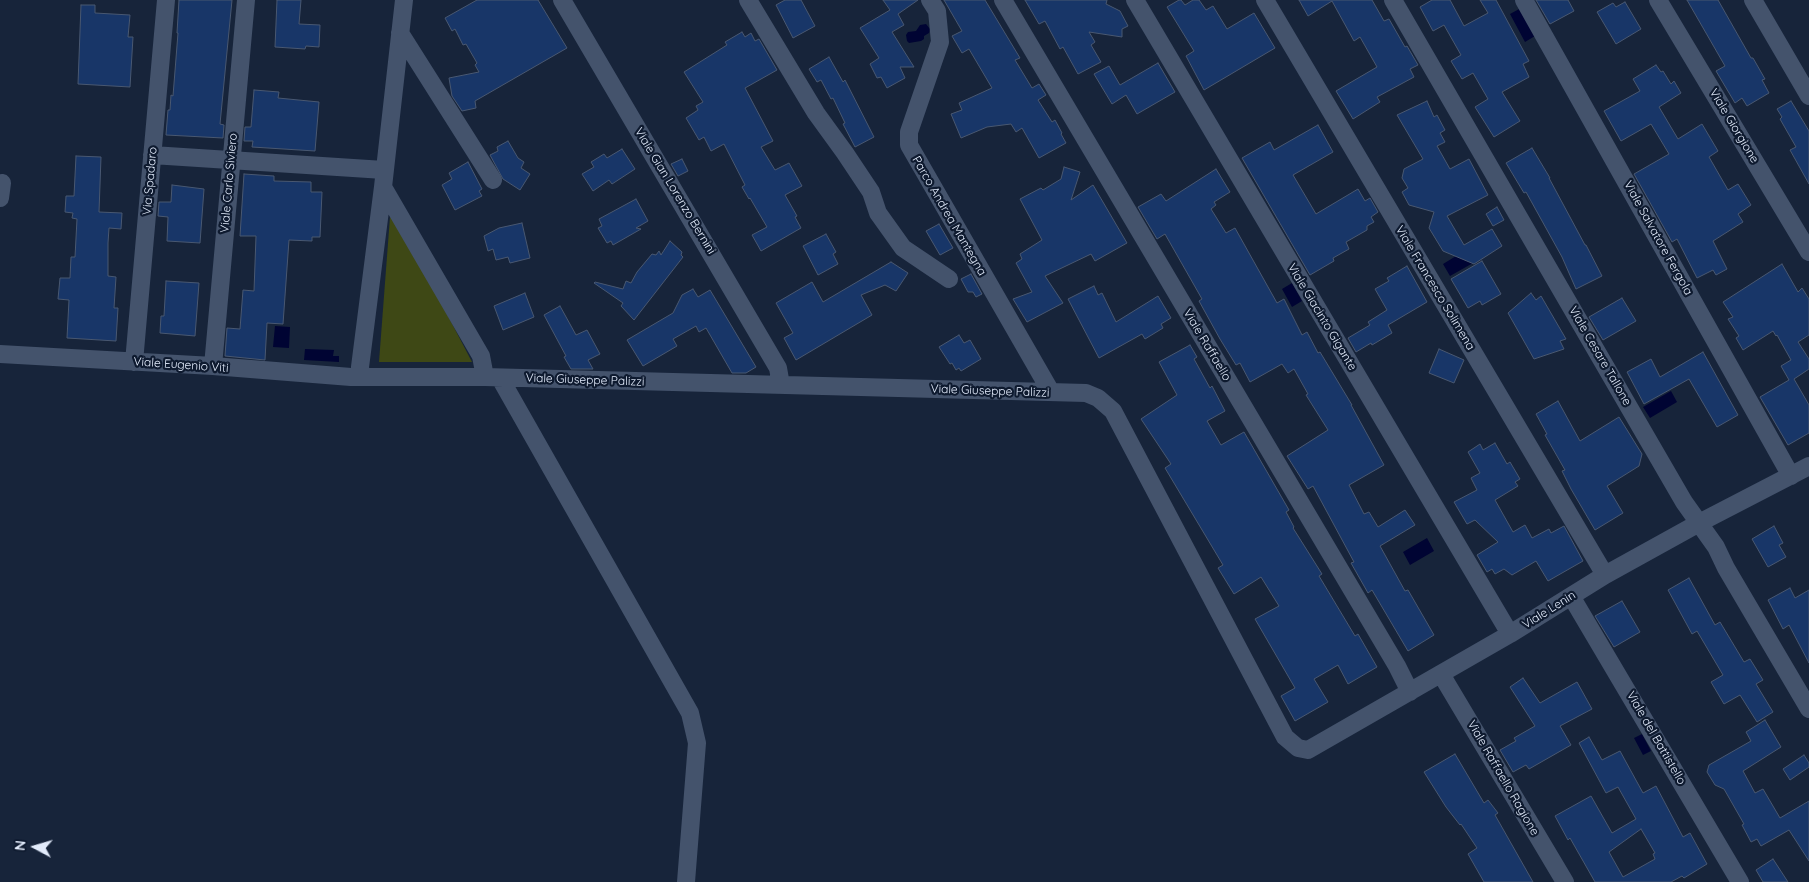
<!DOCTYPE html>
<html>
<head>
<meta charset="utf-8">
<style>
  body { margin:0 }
  #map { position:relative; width:1809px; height:882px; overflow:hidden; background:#17243a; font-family:Quicksand,sans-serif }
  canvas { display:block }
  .north { position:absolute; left:10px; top:822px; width:50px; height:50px; -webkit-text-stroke:4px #0e1a2f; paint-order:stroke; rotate:276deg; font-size:14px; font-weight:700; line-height:20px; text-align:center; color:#e2ebfb }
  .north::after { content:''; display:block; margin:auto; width:18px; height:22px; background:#e2ebfb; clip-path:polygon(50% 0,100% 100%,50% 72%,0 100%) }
</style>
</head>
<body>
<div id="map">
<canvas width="1809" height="882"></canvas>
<div class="north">N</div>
</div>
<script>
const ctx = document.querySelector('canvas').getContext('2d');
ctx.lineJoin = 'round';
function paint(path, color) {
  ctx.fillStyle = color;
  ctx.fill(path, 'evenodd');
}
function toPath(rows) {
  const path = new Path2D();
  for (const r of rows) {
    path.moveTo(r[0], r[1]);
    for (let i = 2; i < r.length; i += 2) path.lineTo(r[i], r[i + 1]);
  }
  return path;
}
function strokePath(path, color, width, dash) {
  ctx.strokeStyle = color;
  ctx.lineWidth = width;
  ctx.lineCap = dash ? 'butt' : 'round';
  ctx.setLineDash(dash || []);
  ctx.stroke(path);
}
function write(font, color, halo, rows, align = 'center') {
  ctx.font = font + ' Quicksand,sans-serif';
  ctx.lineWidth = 4.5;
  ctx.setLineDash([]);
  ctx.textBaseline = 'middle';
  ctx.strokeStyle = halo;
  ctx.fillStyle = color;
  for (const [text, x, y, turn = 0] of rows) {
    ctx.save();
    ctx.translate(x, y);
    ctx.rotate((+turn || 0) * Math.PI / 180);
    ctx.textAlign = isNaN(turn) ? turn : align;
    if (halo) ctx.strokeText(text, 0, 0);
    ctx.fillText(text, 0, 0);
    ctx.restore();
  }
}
paint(toPath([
  [390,217,399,222,472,362,379,362]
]), '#3e4815');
paint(toPath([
  [1521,8,1535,36,1525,42,1510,14],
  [926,24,930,29,929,33,924,36,924,39,921,41,909,43,907,41,906,35,908,32,916,31,920,25],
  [1466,250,1473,263,1450,276,1443,264],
  [1292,283,1302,301,1292,307,1282,289],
  [275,326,290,327,289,348,273,347],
  [305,349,334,350,333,356,339,356,339,362,304,360],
  [1671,391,1677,402,1650,418,1643,407],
  [1427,538,1434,551,1410,565,1403,552],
  [1642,734,1651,751,1643,755,1634,738]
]), '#000433');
const building = toPath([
  [179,0,232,0,220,124,224,125,223,138,166,135,168,110,170,110,171,95,173,96,178,33,177,33,179,0],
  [277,0,301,0,299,24,320,25,319,47,306,46,305,49,275,47,277,0],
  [477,0,538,0,567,48,475,101,476,108,462,111,452,96,449,78,479,72,475,65,477,63,466,44,463,45,455,29,452,31,445,18,477,0],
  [785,0,801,0,815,26,793,38,776,5,785,0],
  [883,0,918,0,898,14,904,25,892,32,914,67,900,67,905,78,887,88,881,77,877,78,870,64,879,58,860,28,890,10,883,0],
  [944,0,985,0,1020,58,1015,60,1032,88,1039,84,1046,95,1038,100,1052,122,1055,120,1062,133,1061,134,1066,143,1039,158,1022,128,1016,132,1011,124,987,127,961,138,951,114,962,110,959,103,992,88,969,49,962,53,952,36,962,31,944,0],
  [1025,0,1107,0,1106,4,1120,11,1128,26,1122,29,1122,37,1089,32,1095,42,1091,45,1101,62,1078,74,1063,47,1060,49,1045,21,1039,24,1025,0],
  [1179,0,1181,0,1185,5,1193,0,1199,0,1206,10,1213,6,1227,29,1254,13,1275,48,1204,90,1186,56,1194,51,1167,7,1179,0],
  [1299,0,1372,0,1384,21,1389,19,1405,47,1407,46,1418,65,1410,69,1414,77,1377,97,1380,102,1353,119,1336,91,1377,67,1360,37,1354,41,1332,1,1308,16,1299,0],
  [1432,0,1450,0,1464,26,1488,13,1480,0,1496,0,1529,61,1523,64,1529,77,1502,92,1520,121,1494,137,1475,107,1488,99,1473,73,1462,79,1451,61,1461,55,1444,25,1433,31,1420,7,1432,0],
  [1536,0,1568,0,1574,11,1550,24,1536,0],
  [1687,0,1718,0,1751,58,1753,58,1765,79,1762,80,1769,93,1747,106,1742,98,1735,103,1716,71,1725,66,1687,0],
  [1625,2,1641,29,1616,44,1597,12,1613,3,1616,7,1625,2],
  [81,5,95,5,95,13,130,15,128,37,133,37,130,87,78,84,81,5],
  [742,32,745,37,751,33,755,41,759,39,777,70,745,88,773,141,761,147,775,170,789,163,802,186,785,195,797,216,795,217,801,228,761,251,752,235,767,227,750,198,749,199,742,187,745,185,724,144,711,151,704,137,699,140,686,118,698,110,696,106,703,102,684,72,727,45,725,42,742,32],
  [829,57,843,82,845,80,874,137,855,147,843,124,845,123,833,98,831,99,821,80,817,82,809,69,829,57],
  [1158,63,1175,92,1137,114,1126,95,1112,104,1094,74,1109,66,1120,85,1158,63],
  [1656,65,1661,72,1663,71,1671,84,1674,81,1681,93,1659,107,1678,139,1702,124,1718,151,1709,157,1728,190,1738,184,1751,205,1738,214,1743,222,1713,241,1727,269,1716,275,1713,270,1697,278,1677,239,1672,242,1634,174,1669,154,1651,124,1621,141,1604,111,1640,91,1633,79,1656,65],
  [254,90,279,92,278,98,319,102,315,151,252,147,253,141,244,141,245,127,251,127,254,90],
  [1427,101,1434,117,1437,115,1445,130,1440,133,1445,142,1437,146,1450,169,1469,159,1488,195,1447,216,1464,245,1492,229,1502,246,1474,264,1443,251,1429,228,1434,212,1409,205,1402,192,1408,188,1402,178,1404,169,1423,159,1397,115,1427,101],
  [1791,101,1809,131,1809,184,1790,150,1796,147,1780,119,1782,117,1777,109,1791,101],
  [1318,125,1333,152,1293,175,1316,214,1358,189,1365,201,1370,198,1378,212,1371,217,1374,222,1367,226,1367,230,1346,242,1349,249,1333,258,1334,261,1310,275,1242,158,1270,142,1274,150,1318,125],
  [508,141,518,158,524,162,521,168,530,174,520,190,503,179,490,155,498,151,497,147,508,141],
  [1532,148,1550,178,1549,178,1585,245,1586,245,1602,276,1576,289,1562,257,1526,192,1524,193,1506,163,1532,148],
  [622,149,635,169,612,184,609,180,593,191,582,174,594,167,591,162,604,154,607,158,622,149],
  [76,156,101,157,99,212,122,213,121,229,109,228,108,243,108,276,116,277,114,308,118,308,116,341,67,338,69,300,58,299,60,278,70,278,71,257,75,257,77,219,72,218,73,213,65,212,66,196,74,196,76,156],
  [682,159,688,171,678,176,671,164,682,159],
  [468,162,482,189,479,191,482,196,455,210,442,185,452,179,449,173,468,162],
  [1064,167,1080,172,1071,200,1093,185,1127,243,1095,261,1091,254,1045,276,1063,303,1027,322,1013,299,1032,292,1016,263,1022,259,1020,254,1042,240,1020,199,1041,188,1043,190,1061,179,1064,167],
  [1216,169,1230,192,1214,202,1216,205,1211,209,1226,233,1235,228,1277,303,1284,299,1302,335,1307,332,1318,353,1320,352,1352,405,1351,405,1384,465,1349,485,1364,514,1369,512,1378,527,1405,510,1415,525,1380,546,1405,591,1408,590,1434,635,1408,651,1372,590,1368,593,1351,563,1354,562,1313,486,1308,489,1287,456,1328,430,1306,395,1308,394,1294,369,1288,373,1282,364,1250,382,1240,363,1236,365,1220,339,1199,301,1202,299,1165,234,1157,239,1138,207,1161,194,1166,201,1216,169],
  [244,174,274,176,274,181,311,182,311,192,322,192,320,237,312,237,312,241,289,240,283,324,267,323,265,360,225,356,227,328,240,329,243,290,254,291,256,236,240,236,244,174],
  [172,185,204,189,200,243,167,241,168,217,158,216,159,202,171,202,172,185],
  [636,199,648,221,636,228,641,229,613,245,611,241,607,243,598,228,602,226,599,219,636,199],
  [1497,207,1504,220,1493,226,1486,214,1497,207],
  [522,223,530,258,510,263,508,257,496,260,493,249,488,251,484,236,499,228,522,223],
  [939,224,953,248,940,255,926,231,939,224],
  [826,234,836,252,833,254,838,264,818,275,803,246,826,234],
  [670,241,682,252,681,255,683,257,634,320,621,306,623,303,594,283,595,282,623,289,626,281,631,283,637,272,652,254,656,255,659,251,661,255,670,241],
  [1482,261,1501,294,1482,305,1480,301,1468,308,1451,279,1482,261],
  [891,262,908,273,896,291,885,285,861,295,872,315,796,360,784,338,793,333,776,303,812,282,823,302,891,262],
  [1782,264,1798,292,1802,288,1809,299,1809,335,1798,342,1809,359,1809,369,1794,379,1809,405,1809,433,1788,445,1760,397,1789,380,1781,366,1791,360,1777,335,1776,336,1773,331,1743,350,1736,338,1739,336,1728,319,1733,317,1723,302,1782,264],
  [1407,266,1427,302,1388,325,1392,333,1372,345,1371,343,1356,352,1348,338,1370,325,1368,322,1387,310,1375,289,1389,281,1387,278,1407,266],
  [971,274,982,294,976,297,973,292,968,292,961,279,971,274],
  [166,281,199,283,195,336,160,333,161,316,164,316,166,281],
  [1094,286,1098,295,1102,293,1116,322,1158,296,1171,318,1161,324,1163,328,1145,339,1142,334,1099,358,1068,299,1094,286],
  [693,289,698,297,710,290,756,367,746,373,732,373,706,328,699,332,696,326,673,339,677,346,643,366,627,340,673,313,682,295,693,289],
  [525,293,534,317,503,330,494,306,525,293],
  [1531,293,1536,300,1541,296,1566,339,1560,341,1564,349,1534,359,1508,313,1531,293],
  [1622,298,1636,321,1603,340,1589,317,1622,298],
  [560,306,576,335,587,330,600,354,588,360,593,369,571,369,564,357,566,356,544,315,560,306],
  [959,335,964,343,970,340,981,359,961,371,959,368,956,370,952,363,950,364,939,347,959,335],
  [1190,345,1197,357,1194,359,1210,388,1212,386,1225,411,1207,421,1221,445,1244,432,1289,510,1286,512,1294,527,1293,528,1322,574,1319,576,1355,636,1358,634,1377,667,1348,684,1338,665,1314,679,1328,702,1295,721,1281,696,1295,688,1255,619,1279,606,1261,577,1234,594,1218,568,1223,565,1165,468,1171,464,1141,419,1177,395,1159,362,1190,345],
  [1439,349,1464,360,1454,383,1429,373,1439,349],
  [1703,352,1738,415,1717,427,1689,379,1644,404,1627,372,1651,359,1660,377,1703,352],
  [1558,401,1580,441,1619,417,1642,454,1639,466,1607,486,1623,513,1595,530,1571,489,1562,471,1565,470,1545,435,1547,434,1536,414,1558,401],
  [1495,443,1507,464,1510,462,1520,479,1515,482,1518,486,1495,500,1513,532,1525,525,1532,538,1549,529,1551,533,1564,526,1583,561,1548,581,1536,561,1512,575,1504,569,1495,574,1492,569,1487,572,1477,555,1498,542,1475,520,1467,524,1454,502,1477,490,1471,478,1480,473,1468,452,1480,444,1483,450,1495,443],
  [1774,526,1783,543,1779,545,1786,557,1768,567,1752,539,1774,526],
  [1689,578,1715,625,1720,622,1744,662,1750,659,1763,680,1756,684,1773,712,1757,722,1740,695,1724,704,1711,682,1723,675,1697,631,1692,634,1668,590,1689,578],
  [1790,588,1795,598,1809,590,1809,663,1789,625,1783,629,1768,600,1790,588],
  [1622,601,1640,632,1614,647,1595,616,1622,601],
  [1523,678,1540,703,1577,682,1592,709,1560,726,1571,745,1529,769,1526,765,1513,772,1500,750,1516,741,1514,738,1535,726,1510,687,1523,678],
  [1765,720,1781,747,1743,771,1755,793,1763,789,1780,818,1809,801,1809,861,1789,830,1761,846,1757,839,1751,842,1742,825,1744,824,1724,789,1715,785,1707,772,1709,765,1751,741,1746,732,1765,720],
  [1589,737,1602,760,1620,751,1643,793,1656,786,1683,837,1690,833,1707,864,1684,878,1682,876,1671,882,1595,882,1570,838,1568,840,1555,816,1591,796,1612,833,1636,819,1618,787,1606,793,1579,743,1589,737],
  [1641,829,1655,853,1653,854,1655,859,1623,877,1609,852,1641,829],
  [1455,754,1484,803,1488,800,1498,813,1495,815,1533,882,1484,882,1468,854,1477,848,1461,824,1460,825,1446,807,1424,772,1455,754],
  [1804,755,1809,763,1809,767,1790,780,1783,769,1804,755],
  [1773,859,1788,882,1763,882,1756,870,1773,859]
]);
paint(building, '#183668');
strokePath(building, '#495871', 1);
strokePath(toPath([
  [562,0,778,368,781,385],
  [748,0,816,113,845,153,871,192,878,213,903,248,949,279],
  [930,0,937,11,940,42,909,132,909,145,1051,392],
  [1003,0,1397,666,1410,692],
  [1135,0,1510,634],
  [1265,0,1605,575],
  [1393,0,1684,502,1716,547,1726,568,1809,709],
  [1524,0,1791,476],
  [1658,0,1809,252],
  [1753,0,1809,96],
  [400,33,493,180],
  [152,155,384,170],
  [383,187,481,356,485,377],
  [0,198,2,183],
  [0,354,213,366,351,377,485,377,1086,393,1098,398,1113,411,1285,737,1298,748,1308,750,1510,634,1605,575,1699,523,1809,466],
  [134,362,166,0],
  [213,366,246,0],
  [361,376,360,367,383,187,404,0],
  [500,378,690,713,697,743,686,882],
  [1571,596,1740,882],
  [1441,674,1565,882]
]), '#44536c', 18);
write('12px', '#e2ebfb', '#0e1a2f', [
  ["Viale Giorgione",1734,126,59],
  ["Via Spadaro",150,181,-85],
  ["Viale Carlo Siviero",229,183,-85],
  ["Viale Gian Lorenzo Bernini",675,191,59],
  ["Parco Andrea Mantegna",949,216,60],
  ["Viale Salvatore Fergola",1658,238,61],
  ["Viale Francesco Solimena",1435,288,59],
  ["Viale Giacinto Gigante",1322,317,59],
  ["Viale Raffaello",1207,345,59],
  ["Viale Cesare Tallone",1600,356,60],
  ["Viale Eugenio Viti",181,365,4],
  ["Viale Giuseppe Palizzi",585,380,2],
  ["Viale Giuseppe Palizzi",990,391,2],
  ["Viale Lenin",1549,610,-32],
  ["Viale del Battistello",1656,738,60],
  ["Viale Raffaello Ragione",1503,778,60]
]);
</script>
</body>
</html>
